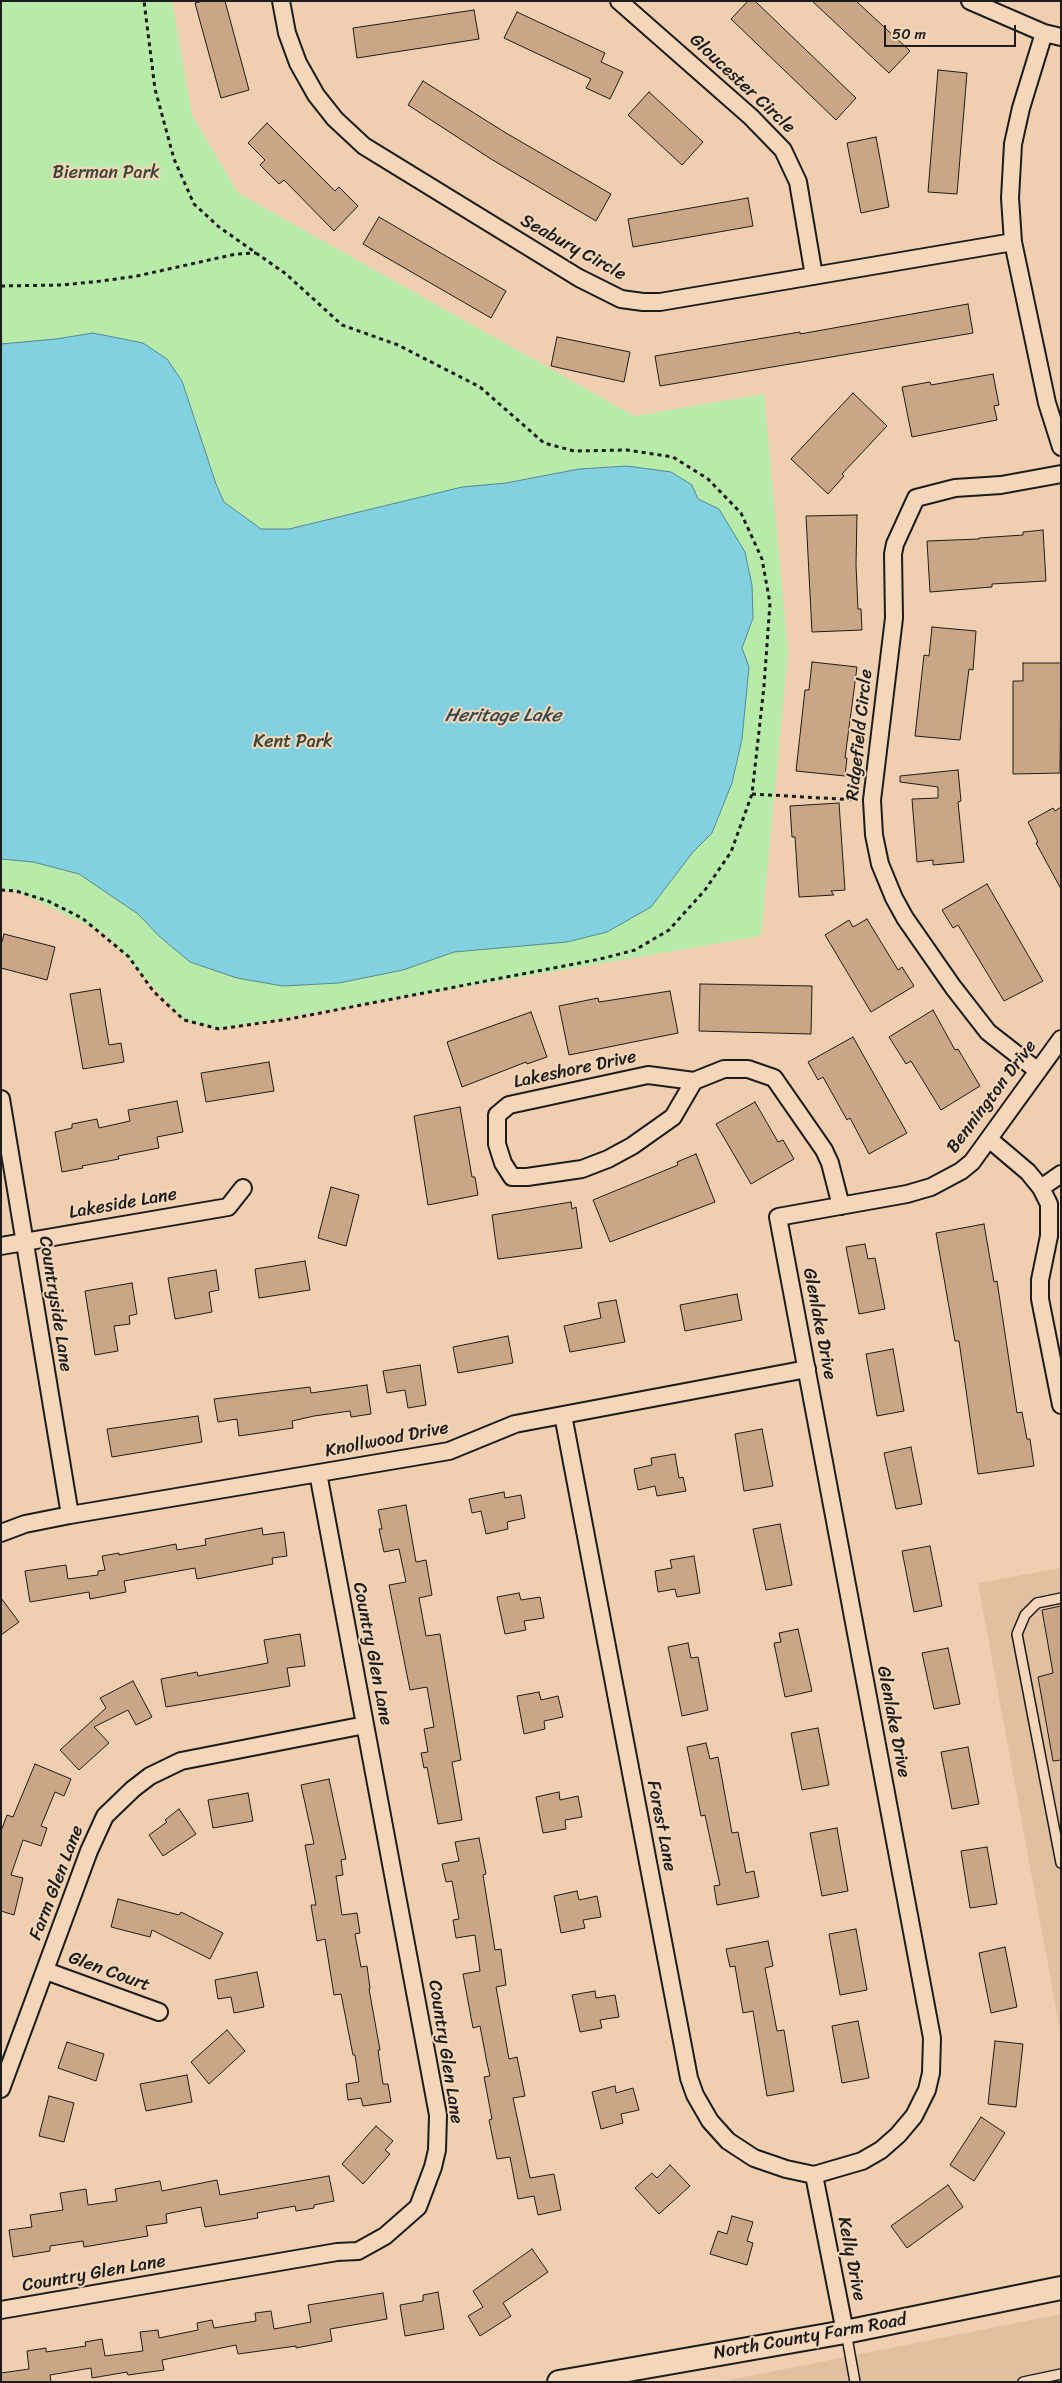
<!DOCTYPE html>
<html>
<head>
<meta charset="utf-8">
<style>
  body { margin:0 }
  #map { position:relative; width:1062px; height:2383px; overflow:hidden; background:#f0cfb0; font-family:Sriracha,sans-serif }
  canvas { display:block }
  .frame { position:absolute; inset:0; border:2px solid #1c1c1c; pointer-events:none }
  .scale { position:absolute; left:884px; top:25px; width:132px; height:22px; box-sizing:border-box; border:2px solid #1c1c1c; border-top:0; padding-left:6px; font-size:15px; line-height:18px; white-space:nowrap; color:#1c1c1c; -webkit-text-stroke:4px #f4d7ba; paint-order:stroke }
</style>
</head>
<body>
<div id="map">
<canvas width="1062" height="2383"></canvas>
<div class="frame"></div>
<div class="scale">50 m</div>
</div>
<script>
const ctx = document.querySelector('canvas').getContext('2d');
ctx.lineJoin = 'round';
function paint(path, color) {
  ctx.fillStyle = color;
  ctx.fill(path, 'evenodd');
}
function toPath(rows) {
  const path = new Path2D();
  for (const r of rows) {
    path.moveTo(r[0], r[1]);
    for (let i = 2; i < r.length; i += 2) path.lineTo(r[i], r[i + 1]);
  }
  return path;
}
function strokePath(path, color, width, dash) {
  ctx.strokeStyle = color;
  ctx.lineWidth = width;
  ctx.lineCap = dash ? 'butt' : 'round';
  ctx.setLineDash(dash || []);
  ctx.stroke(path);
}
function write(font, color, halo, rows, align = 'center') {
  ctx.font = font + ' Sriracha,sans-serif';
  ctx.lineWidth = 4;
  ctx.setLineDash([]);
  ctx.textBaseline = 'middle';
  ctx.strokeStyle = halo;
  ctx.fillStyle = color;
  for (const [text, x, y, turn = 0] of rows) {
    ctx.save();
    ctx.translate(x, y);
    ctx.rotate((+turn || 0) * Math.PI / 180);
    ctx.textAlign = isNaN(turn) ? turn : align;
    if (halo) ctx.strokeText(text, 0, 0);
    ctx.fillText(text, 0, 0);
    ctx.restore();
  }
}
paint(toPath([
  [1061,1568,1061,2036,978,1583],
  [1061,2314,1061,2382,719,2382,810,2364]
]), '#e1c0a0');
paint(toPath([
  [1,1,172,1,192,115,238,193,634,416,764,394,788,652,761,936,219,1029,184,1020,105,934,16,891,1,891]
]), '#b8eaaa');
const water = toPath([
  [93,333,143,343,167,359,182,381,216,484,224,502,261,529,289,529,462,487,506,483,579,469,627,466,671,472,692,485,698,499,719,509,745,552,752,585,753,618,742,648,749,667,742,739,732,783,712,833,693,852,651,907,607,932,567,942,454,952,403,970,339,983,283,986,237,978,190,962,160,937,138,914,79,874,33,862,1,859,1,344,56,339,93,333]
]);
paint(water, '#82d1e0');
strokePath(water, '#598992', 1);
const building = toPath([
  [203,1,225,1,249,90,221,98,195,3,203,1],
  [748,1,755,1,856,98,836,120,731,19,748,1],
  [812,1,856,1,910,51,889,73,812,1],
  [474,10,479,39,357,58,353,28,474,10],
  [517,12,605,53,601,62,623,72,610,99,586,88,591,79,504,38,517,12],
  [938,70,967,73,957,194,928,192,938,70],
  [423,81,506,133,611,194,596,221,491,159,408,105,423,81],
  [649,92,703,142,682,165,628,115,649,92],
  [267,123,335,191,339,187,358,206,334,231,284,180,279,184,260,165,265,160,248,143,267,123],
  [876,137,889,207,861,213,847,143,876,137],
  [748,198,753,226,633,247,628,219,748,198],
  [379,217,506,291,491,318,363,244,379,217],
  [968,304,973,333,660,386,655,356,800,332,800,334,968,304],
  [557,337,630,352,624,382,551,366,557,337],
  [993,374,999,405,994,406,997,420,912,437,902,387,930,382,931,385,993,374],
  [853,393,887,426,842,474,844,476,828,494,791,459,853,393],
  [857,515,856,565,858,609,861,609,862,630,812,632,806,516,857,515],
  [1043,530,1046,581,992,584,992,587,930,592,927,541,979,539,979,538,1023,535,1023,532,1043,530],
  [932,627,976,631,973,670,969,669,960,740,915,736,924,655,929,656,932,627],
  [812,662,857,667,845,758,847,758,845,776,796,771,805,690,809,690,812,662],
  [1023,663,1061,663,1060,773,1013,774,1013,681,1023,681,1023,663],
  [958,770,961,801,958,802,964,862,933,865,933,860,917,862,912,799,938,798,938,787,900,782,900,776,958,770],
  [839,803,845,890,831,891,834,895,799,897,795,837,792,837,790,806,839,803],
  [1061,807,1061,889,1036,843,1038,842,1028,822,1053,808,1055,811,1061,807],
  [987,884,1043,981,1004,1001,958,925,953,928,942,910,987,884],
  [867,919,898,970,902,967,914,986,871,1012,825,935,849,920,853,927,867,919],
  [4,934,55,947,47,980,1,968,1,945,4,934],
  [700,984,812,986,811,1034,699,1031,700,984],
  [100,989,109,1045,121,1043,124,1062,83,1069,70,994,100,989],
  [670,991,678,1033,569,1055,559,1006,598,998,599,1002,670,991],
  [933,1010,955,1050,958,1049,980,1086,941,1110,911,1061,906,1064,889,1037,933,1010],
  [531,1012,547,1057,527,1064,526,1062,462,1087,447,1042,531,1012],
  [853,1037,907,1133,869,1154,850,1118,847,1120,823,1077,818,1080,808,1062,853,1037],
  [269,1062,274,1091,206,1102,201,1073,269,1062],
  [177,1101,183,1132,157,1137,159,1148,118,1156,119,1159,82,1166,83,1168,62,1172,55,1132,72,1128,72,1124,97,1119,99,1128,130,1121,128,1110,177,1101],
  [755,1102,778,1142,783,1140,794,1159,751,1184,716,1124,755,1102],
  [460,1107,472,1177,475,1177,478,1195,428,1205,414,1116,460,1107],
  [696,1154,715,1202,610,1242,593,1200,678,1165,677,1162,696,1154],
  [331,1187,359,1195,346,1246,318,1238,331,1187],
  [571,1202,572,1209,576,1207,582,1248,498,1259,492,1215,571,1202],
  [984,1224,994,1282,997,1281,1017,1413,1022,1412,1027,1439,1030,1439,1034,1466,978,1474,959,1341,955,1341,936,1233,984,1224],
  [865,1244,868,1259,875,1258,885,1309,859,1314,846,1247,865,1244],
  [305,1261,310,1290,259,1298,255,1269,305,1261],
  [216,1270,219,1290,209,1292,212,1312,175,1319,168,1278,216,1270],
  [132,1283,137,1314,129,1316,130,1324,114,1326,118,1351,95,1355,85,1291,132,1283],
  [737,1294,742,1320,685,1331,680,1305,737,1294],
  [616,1300,625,1342,570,1352,564,1326,601,1318,598,1303,616,1300],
  [508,1336,513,1363,458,1373,453,1347,508,1336],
  [893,1349,904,1411,877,1416,866,1354,893,1349],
  [420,1365,426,1405,408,1408,405,1390,387,1393,383,1371,420,1365],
  [367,1385,371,1414,351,1417,350,1411,314,1416,292,1421,293,1428,239,1436,237,1419,218,1422,214,1399,310,1387,311,1393,367,1385],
  [198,1416,202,1442,112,1457,107,1429,198,1416],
  [762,1429,773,1486,744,1491,735,1434,762,1429],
  [911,1447,922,1504,896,1509,884,1453,911,1447],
  [675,1454,679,1478,683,1477,686,1491,657,1496,655,1486,638,1490,634,1469,652,1465,651,1458,675,1454],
  [504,1492,505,1498,521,1495,525,1518,507,1522,508,1529,486,1534,481,1511,472,1513,469,1499,504,1492],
  [406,1505,416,1562,426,1560,432,1595,419,1598,426,1636,440,1634,461,1760,452,1762,462,1820,438,1824,427,1767,424,1768,421,1753,428,1752,424,1729,434,1727,427,1687,410,1690,389,1585,406,1582,399,1549,384,1552,379,1529,382,1529,378,1510,406,1505],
  [780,1524,792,1585,766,1590,753,1529,780,1524],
  [262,1528,263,1535,284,1532,287,1556,272,1558,273,1564,197,1579,195,1568,124,1581,126,1592,90,1599,89,1592,30,1602,25,1571,66,1565,68,1579,98,1575,98,1571,105,1570,102,1556,119,1553,119,1555,176,1544,177,1550,206,1545,205,1539,262,1528],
  [930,1546,942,1606,914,1612,902,1551,930,1546],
  [694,1556,700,1593,677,1597,675,1589,658,1592,655,1571,672,1568,670,1560,694,1556],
  [519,1593,521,1600,540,1597,544,1618,524,1621,526,1630,505,1634,497,1597,519,1593],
  [1,1598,19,1622,1,1635,1,1598],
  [1061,1606,1061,1760,1053,1761,1038,1677,1053,1673,1042,1610,1061,1606],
  [798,1629,812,1691,785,1697,774,1643,781,1642,779,1633,798,1629],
  [300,1634,305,1666,287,1668,290,1686,166,1707,161,1679,197,1672,198,1676,268,1663,264,1640,300,1634],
  [688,1643,691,1658,698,1657,708,1710,682,1716,668,1647,688,1643],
  [948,1648,960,1704,934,1709,922,1653,948,1648],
  [133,1681,152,1717,136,1725,128,1710,94,1727,109,1743,79,1770,60,1750,106,1708,100,1698,133,1681],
  [539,1692,541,1700,558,1696,563,1717,544,1721,545,1729,524,1734,517,1696,539,1692],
  [818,1728,829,1785,802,1790,791,1733,818,1728],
  [706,1743,710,1759,718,1757,732,1833,738,1832,746,1873,754,1871,759,1897,717,1905,714,1886,720,1885,705,1815,701,1816,687,1747,706,1743],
  [968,1747,979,1804,952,1809,941,1752,968,1747],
  [35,1764,71,1779,64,1796,55,1792,41,1826,47,1828,41,1846,23,1840,11,1875,23,1878,14,1915,1,1911,1,1831,7,1815,13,1817,35,1764],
  [329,1779,346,1859,341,1860,343,1875,336,1876,342,1915,357,1913,360,1933,355,1934,361,1967,367,1966,370,1989,369,1989,380,2050,378,2050,383,2084,388,2084,391,2102,363,2106,361,2098,348,2100,346,2084,359,2082,355,2055,353,2055,341,1994,334,1995,325,1939,317,1941,311,1905,316,1905,305,1845,314,1844,301,1785,329,1779],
  [559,1792,560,1800,578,1796,582,1817,565,1820,566,1829,543,1833,536,1797,559,1792],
  [248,1793,253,1821,213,1828,208,1800,248,1793],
  [179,1809,196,1834,163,1856,149,1835,167,1822,165,1820,179,1809],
  [837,1828,848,1891,822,1896,810,1833,837,1828],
  [479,1838,486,1874,483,1875,495,1950,501,1949,506,1985,496,1987,509,2059,517,2057,525,2096,513,2098,530,2178,554,2174,561,2210,538,2215,534,2196,518,2199,510,2157,497,2159,489,2120,492,2119,484,2077,490,2076,487,2063,480,2026,473,2028,463,1974,480,1971,475,1935,456,1938,453,1920,459,1919,452,1881,446,1882,442,1864,459,1861,455,1842,479,1838],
  [987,1847,997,1904,970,1908,961,1851,987,1847],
  [577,1891,579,1900,597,1896,601,1917,583,1920,585,1928,561,1933,554,1896,577,1891],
  [118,1899,179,1915,181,1912,223,1933,210,1959,152,1930,150,1937,111,1927,118,1899],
  [856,1929,867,1990,840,1995,829,1934,856,1929],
  [768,1941,773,1966,765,1968,777,2031,784,2030,794,2091,767,2096,753,2011,743,2013,735,1966,730,1967,726,1949,768,1941],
  [1005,1947,1017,2007,991,2013,979,1953,1005,1947],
  [257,1972,264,2007,234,2013,231,1997,218,1999,215,1980,257,1972],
  [595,1991,596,1998,615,1995,619,2017,600,2020,602,2028,580,2032,572,1995,595,1991],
  [858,2021,869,2078,842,2083,832,2026,858,2021],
  [227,2030,245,2051,209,2084,191,2062,227,2030],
  [995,2041,1023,2044,1016,2107,988,2104,995,2041],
  [67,2042,104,2054,96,2081,58,2068,67,2042],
  [187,2075,192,2102,146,2111,140,2084,187,2075],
  [615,2086,616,2093,633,2088,639,2110,621,2114,623,2123,601,2129,592,2092,615,2086],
  [49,2096,74,2103,64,2142,39,2136,49,2096],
  [981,2117,1005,2133,974,2181,950,2165,981,2117],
  [376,2126,393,2141,385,2150,390,2154,363,2184,342,2164,376,2126],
  [670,2165,690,2186,659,2214,635,2188,652,2173,657,2178,670,2165],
  [329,2176,334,2201,314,2205,314,2208,296,2211,295,2206,257,2213,258,2218,205,2227,201,2207,166,2214,167,2223,146,2226,148,2236,84,2247,83,2241,50,2246,50,2251,13,2257,9,2230,32,2227,30,2215,63,2210,60,2193,86,2189,88,2205,117,2201,115,2189,160,2181,162,2191,217,2180,220,2195,329,2176],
  [948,2185,963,2207,907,2248,891,2226,948,2185],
  [732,2216,753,2222,747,2241,753,2243,747,2265,710,2254,718,2231,727,2234,732,2216],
  [532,2249,548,2272,503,2303,511,2316,480,2336,468,2316,483,2307,473,2291,532,2249],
  [438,2292,444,2329,405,2336,400,2305,423,2301,423,2295,438,2292],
  [383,2293,387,2319,330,2329,332,2341,296,2348,296,2346,238,2354,236,2345,162,2360,164,2370,128,2375,127,2372,92,2378,91,2368,50,2375,51,2382,1,2382,1,2373,29,2369,27,2351,46,2348,46,2352,86,2346,85,2342,102,2339,105,2356,143,2351,140,2332,158,2330,159,2338,198,2330,197,2323,212,2320,214,2328,256,2321,255,2313,271,2311,274,2329,311,2322,308,2305,383,2293]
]);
paint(building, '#caa686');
strokePath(building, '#1c1c1c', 1);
const lane = toPath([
  [1061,1598,1037,1603,1025,1615,1017,1634,1061,1863],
  [846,2332,855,2382],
  [1023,2382,1061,2374]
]);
const street = toPath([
  [281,1,287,33,298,63,316,95,335,119,364,146,579,278,621,299,643,302,660,302,1013,242],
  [619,1,751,117,783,150,798,182,814,276],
  [970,1,1044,33,1061,37],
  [1044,33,1021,108,1013,144,1010,198,1013,242,1047,403,1061,447],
  [1038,1071,988,1032,953,987,905,918,894,898,880,864,874,835,872,800,894,618,893,554,895,544,916,498,955,488,1001,485,1061,474],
  [694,1081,673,1117,632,1146,608,1159,582,1169,527,1177,512,1177,503,1163,497,1144,497,1115,509,1105,648,1075,694,1081,724,1069,748,1069,774,1078,824,1150,830,1163,841,1206],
  [1,1099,70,1515],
  [989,1139,1028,1172,1041,1188,1049,1204,1049,1236,1040,1280,1040,1299,1061,1405],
  [1041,1188,1061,1174],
  [1,1246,228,1207,243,1188],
  [563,1415,689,2078,695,2095,710,2121,728,2141,754,2158,786,2169,814,2175,862,2161,881,2150,898,2135,914,2116,927,2090,931,2073,932,2038,778,1217,907,1194,931,1187,961,1171,972,1162,1061,1039],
  [1,1533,25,1524,70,1515,449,1451,515,1424,807,1369],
  [46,1971,159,2012],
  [1,2089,89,1851,105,1816,133,1789,150,1776,181,1761,365,1725],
  [814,2175,845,2332],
  [1,2310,337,2252,358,2251,385,2236,418,2207,433,2167,437,2150,438,2115,318,1473]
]);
const secondary = toPath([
  [559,2382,845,2332,1061,2288]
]);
strokePath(lane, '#1c1c1c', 12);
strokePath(street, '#1c1c1c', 20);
strokePath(secondary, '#1c1c1c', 26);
strokePath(toPath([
  [1,286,62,285,102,281,137,276,236,254,256,253],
  [752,794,857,800],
  [1,890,16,891,48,901,82,918,129,957,153,991,184,1020,219,1029,289,1019,600,959,635,950,669,930,705,890,731,852,752,794,764,686,770,603,762,559,741,513,708,479,673,457,627,450,574,451,544,443,480,387,398,345,342,325,286,274,219,227,194,204,174,159,155,89,144,1]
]), '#1c1c1c', 3, [4, 4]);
strokePath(lane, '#f4d7ba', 9);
strokePath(street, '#f4d7ba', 16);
strokePath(secondary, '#f4d7ba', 22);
write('18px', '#1c1c1c', '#f4d7ba', [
  ["Gloucester Circle",742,84,43],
  ["Seabury Circle",573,248,29],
  ["Ridgefield Circle",860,735,-84],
  ["Lakeshore Drive",575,1070,-12],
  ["Bennington Drive",992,1097,-53],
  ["Lakeside Lane",123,1204,-10],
  ["Countryside Lane",55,1304,81],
  ["Glenlake Drive",819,1324,79],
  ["Knollwood Drive",387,1440,-11],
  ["Country Glen Lane",372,1654,79],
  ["Glenlake Drive",893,1722,79],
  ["Forest Lane",661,1826,79],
  ["Farm Glen Lane",57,1883,-69],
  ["Glen Court",109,1972,20],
  ["Country Glen Lane",445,2052,81],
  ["Kelly Drive",851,2259,79],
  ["Country Glen Lane",94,2274,-10],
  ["North County Farm Road",810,2337,-10]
]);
write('18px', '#3b4538', '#f4d7ba', [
  ["Bierman Park",106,173],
  ["Kent Park",293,742]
]);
write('italic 19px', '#36494d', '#f4d7ba', [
  ["Heritage Lake",503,716]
]);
</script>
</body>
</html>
